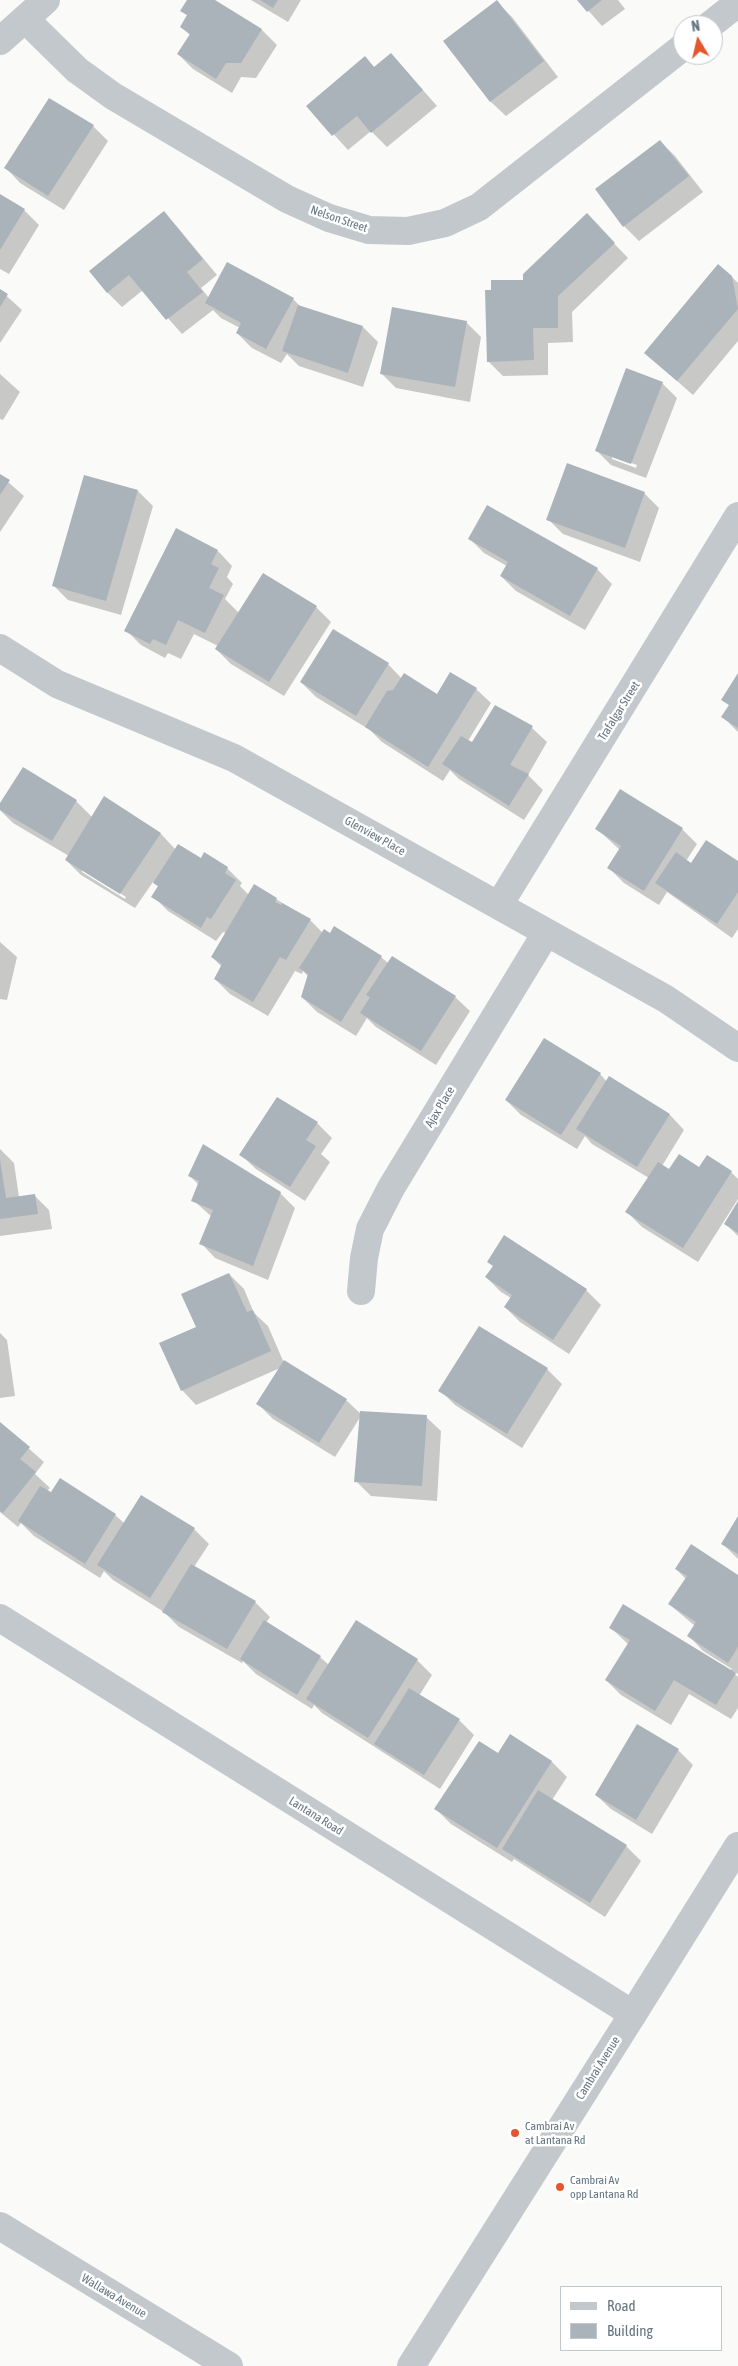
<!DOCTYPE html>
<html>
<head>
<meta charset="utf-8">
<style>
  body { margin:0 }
  #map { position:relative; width:738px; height:2366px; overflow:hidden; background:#fafaf8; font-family:"Asap Condensed",sans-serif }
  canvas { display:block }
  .legend { position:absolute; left:560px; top:2286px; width:162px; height:65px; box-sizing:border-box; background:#fff; border:1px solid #c1c8cd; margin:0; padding:6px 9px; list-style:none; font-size:15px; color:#657683 }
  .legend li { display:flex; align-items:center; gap:10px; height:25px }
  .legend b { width:25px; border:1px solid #c1c8cd }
  .north { position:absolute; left:673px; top:15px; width:50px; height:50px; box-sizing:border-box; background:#fff; border:1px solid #c1c8cd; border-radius:50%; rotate:351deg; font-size:14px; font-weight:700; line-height:20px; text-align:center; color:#657683 }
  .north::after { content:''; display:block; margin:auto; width:18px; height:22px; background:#e4572e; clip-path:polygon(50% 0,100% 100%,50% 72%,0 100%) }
</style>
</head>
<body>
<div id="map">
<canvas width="738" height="2366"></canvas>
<ul class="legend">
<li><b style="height:6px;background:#c3c8cc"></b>Road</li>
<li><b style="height:14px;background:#aab3b9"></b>Building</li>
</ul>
<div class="north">N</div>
</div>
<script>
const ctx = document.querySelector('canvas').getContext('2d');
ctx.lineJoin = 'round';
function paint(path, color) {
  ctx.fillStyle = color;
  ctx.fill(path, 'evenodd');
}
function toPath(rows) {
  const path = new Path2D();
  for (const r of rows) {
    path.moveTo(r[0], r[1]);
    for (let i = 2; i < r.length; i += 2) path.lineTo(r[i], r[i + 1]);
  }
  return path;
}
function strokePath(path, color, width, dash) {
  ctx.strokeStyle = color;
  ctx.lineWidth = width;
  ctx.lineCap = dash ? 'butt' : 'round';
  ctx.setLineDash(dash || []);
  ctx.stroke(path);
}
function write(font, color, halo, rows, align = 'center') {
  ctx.font = font + ' "Asap Condensed",sans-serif';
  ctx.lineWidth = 5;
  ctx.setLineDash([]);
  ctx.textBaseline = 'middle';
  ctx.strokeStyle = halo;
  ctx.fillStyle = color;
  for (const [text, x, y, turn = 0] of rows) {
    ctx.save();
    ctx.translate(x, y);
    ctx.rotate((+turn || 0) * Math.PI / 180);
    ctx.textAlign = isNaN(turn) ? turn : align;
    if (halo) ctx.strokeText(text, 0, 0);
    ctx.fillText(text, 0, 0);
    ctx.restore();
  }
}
paint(toPath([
  [189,0,213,0,262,30,277,45,256,78,241,77,232,93,193,69,178,54,190,35,181,27,188,16,182,11],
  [251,0,301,0,288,22],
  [579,0,618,0,625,9,602,26],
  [497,2,512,17,558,77,506,116,491,102,445,41],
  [391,54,437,106,387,147,371,131,348,150,308,106,365,58,375,68],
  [93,126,108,141,64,210,20,183,6,168],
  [660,141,675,156,703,192,639,241,624,226],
  [0,195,24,210,39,225,9,274,0,269],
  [164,213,178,228,217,275,201,288,209,298,293,299,302,308,363,327,378,342,363,387,299,366,287,354,281,363,252,348,237,333,240,328,221,318,213,310,182,334,143,290,122,307,107,292],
  [601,230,628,258,572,312,573,342,548,343,548,375,503,376,488,361,524,281],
  [731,276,738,283,738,341,693,395,645,353],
  [0,290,22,310,0,343],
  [466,322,481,337,470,402,396,388,381,373],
  [0,374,20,392,3,420,0,419],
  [662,383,677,398,646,478,611,465,596,450],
  [612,456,637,465,636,468,612,459],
  [0,475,24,496,0,532],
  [138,491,153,506,121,615,68,600,53,585],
  [644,493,659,508,640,562,563,534,548,519],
  [469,538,597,569,612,584,585,630,516,591,501,576,507,566,484,553],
  [218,551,232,566,227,577,233,584,225,599,239,613,316,607,331,622,284,696,231,664,216,649,218,646,194,634,181,659,168,653,165,658,141,645,126,630],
  [388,664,402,679,438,695,476,689,491,703,468,741,472,743,532,728,547,742,528,775,543,790,524,820,459,779,450,770,443,781,382,742,370,730,316,697,301,682],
  [738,676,738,732,723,717,730,706,723,700],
  [104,798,161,834,176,850,227,868,242,883,240,886,249,895,255,886,310,920,323,933,381,957,388,963,455,997,470,1011,436,1065,376,1027,367,1018,356,1036,317,1012,302,997,309,977,303,971,302,974,295,971,268,1016,230,994,215,979,222,967,212,957,226,933,223,932,216,941,168,911,153,896,159,887,153,882,135,908,81,875,66,860,69,856,13,823,0,810,0,806,76,801,92,817],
  [82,869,126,897,125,899,82,872],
  [597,829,682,829,697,844,686,861,691,864,738,862,738,929,732,938,667,892,659,905,624,883,609,868,620,850],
  [0,942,17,957,7,1000,0,999],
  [600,1074,607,1082,670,1115,684,1130,662,1166,670,1171,700,1169,731,1172,738,1179,738,1199,698,1262,642,1227,627,1212,649,1178,592,1144,585,1136,577,1149,521,1115,506,1100],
  [317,1123,332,1138,321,1154,330,1162,305,1201,256,1169,241,1155],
  [0,1149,14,1163,19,1197,34,1195,49,1210,52,1229,0,1236],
  [190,1176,280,1193,295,1208,268,1280,215,1258,201,1243,212,1217,193,1200,199,1185],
  [738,1204,738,1236,726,1224],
  [229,1274,244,1289,254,1313,268,1326,284,1363,346,1400,361,1414,426,1417,441,1431,437,1501,371,1496,356,1481,361,1416,335,1457,273,1419,258,1404,280,1368,196,1405,182,1390,198,1328],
  [486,1277,586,1290,601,1305,569,1354,520,1322,505,1307,511,1298,501,1292],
  [0,1333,7,1340,15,1396,0,1398],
  [547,1369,562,1384,522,1448,455,1405,440,1390],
  [0,1423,44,1462,35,1474,50,1488,47,1491,115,1515,124,1523,194,1529,209,1544,194,1567,255,1602,270,1617,266,1623,320,1657,329,1665,417,1660,432,1675,419,1696,459,1720,474,1735,440,1789,322,1713,314,1705,312,1709,256,1674,243,1661,242,1663,179,1627,164,1612,113,1580,104,1571,100,1578,34,1536,21,1523,18,1527,0,1512],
  [738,1519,738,1559,723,1544],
  [676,1569,738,1577,738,1674,732,1671,738,1677,738,1708,731,1719,689,1694,671,1725,621,1695,606,1680,628,1644,611,1628,730,1671,732,1669,703,1651,689,1636,695,1626,669,1604,686,1579],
  [510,1736,552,1762,567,1777,552,1800,626,1846,641,1861,605,1917,514,1859,512,1862,451,1824,436,1809,498,1755],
  [678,1750,693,1765,652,1834,611,1809,596,1795]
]), '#0003');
paint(toPath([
  [187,0,215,0,262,29,241,63,226,63,216,79,177,54,190,34,180,27,187,15,180,11],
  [260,0,278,0,273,8],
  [497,0,544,61,490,102,443,41],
  [577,0,602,0,587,12],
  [391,53,423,90,371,133,357,116,332,136,306,106,365,56,374,67],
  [49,98,94,125,48,196,4,168],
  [660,140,689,176,623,227,595,189],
  [0,194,25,209,0,250],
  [164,211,203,259,187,272,203,292,166,320,129,275,107,293,89,271],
  [587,213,615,243,558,296,558,328,533,328,534,360,487,362,485,290,491,290,491,280,523,280,523,274],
  [227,262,294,298,266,349,236,333,241,323,205,303],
  [718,264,732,276,738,309,677,381,644,353],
  [0,289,8,294,0,307],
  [298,305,363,326,348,373,282,351],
  [392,307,467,321,455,387,380,374],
  [626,368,663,382,631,464,595,451],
  [567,463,645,492,625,548,546,520],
  [0,474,10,480,0,495],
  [84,475,138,490,106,601,52,586],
  [487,505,598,568,570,616,500,576,508,562,468,539],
  [176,528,218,550,211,564,219,568,209,588,224,595,205,633,178,620,166,645,153,639,150,644,124,631],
  [263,573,317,606,269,682,215,649],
  [333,629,389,663,356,716,300,682],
  [450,672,477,688,428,767,365,727,387,691,393,690,404,673,437,694],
  [738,673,738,728,721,717,729,705,721,700],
  [495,705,533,726,510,765,529,774,509,806,442,764,461,736,472,742],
  [23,767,77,800,52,841,0,810,0,803],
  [620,789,683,828,644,891,607,868,621,846,595,829],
  [104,796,161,833,120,894,65,860],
  [706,840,738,861,738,892,717,924,655,883,676,852,691,863],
  [178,844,201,858,204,852,228,867,225,873,236,880,211,919,207,917,201,928,151,897,158,886,153,883],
  [254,884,277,898,275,902,281,905,282,903,311,919,286,960,280,957,253,1002,214,979,222,964,211,957],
  [334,926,382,956,341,1022,301,997,308,974,299,968,324,929,330,933],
  [392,956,456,996,421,1051,360,1013,370,997,366,995],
  [544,1038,601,1073,561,1135,505,1100],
  [609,1076,670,1114,637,1167,576,1129],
  [277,1097,318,1122,306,1140,316,1146,290,1187,239,1155],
  [203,1144,281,1192,253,1266,199,1244,213,1210,191,1201,199,1181,188,1176],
  [679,1154,699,1167,707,1155,732,1171,683,1248,625,1212,658,1162,669,1169],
  [0,1159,6,1198,35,1194,38,1214,0,1219],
  [738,1201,738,1233,724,1224],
  [504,1235,587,1289,553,1340,504,1307,512,1295,485,1277,493,1266,487,1262],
  [229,1273,247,1312,253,1310,271,1351,181,1391,159,1343,196,1327,181,1294],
  [479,1326,548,1368,507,1434,438,1391],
  [284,1360,347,1399,319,1443,256,1404],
  [360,1411,427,1415,422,1486,354,1482],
  [0,1422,30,1447,20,1459,36,1472,3,1513,0,1511],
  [60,1478,116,1514,85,1564,18,1521,40,1486,51,1492],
  [141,1495,195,1528,150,1598,97,1565],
  [738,1516,738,1554,721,1544],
  [691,1544,738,1575,738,1647,728,1663,687,1636,696,1622,668,1604,687,1576,675,1569],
  [191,1564,256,1601,227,1649,162,1612],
  [623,1604,736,1673,716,1705,674,1680,655,1711,605,1680,630,1640,609,1628],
  [264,1620,321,1656,297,1695,240,1659],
  [356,1620,418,1659,368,1738,306,1699],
  [409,1688,460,1719,424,1775,374,1744],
  [637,1724,679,1749,636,1820,595,1795],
  [510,1734,552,1761,497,1848,434,1809,479,1741,498,1753],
  [538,1790,627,1845,590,1903,502,1849]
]), '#aab3b9');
strokePath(toPath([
  [25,19,77,70,113,96,287,199,329,218,369,230,408,231,445,223,479,207,683,47],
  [710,25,738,3],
  [0,648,57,684,234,758,666,999,738,1048],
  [499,905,738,516],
  [361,1291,364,1258,370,1229,391,1188,546,933],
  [633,2014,738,1846],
  [0,2226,229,2366]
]), '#c3c8cc', 28);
strokePath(toPath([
  [0,41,46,0],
  [0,1618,633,2014,411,2366]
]), '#c3c8cc', 28);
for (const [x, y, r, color] of [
  [515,2133,5,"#e4572e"],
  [560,2187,5,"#e4572e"]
]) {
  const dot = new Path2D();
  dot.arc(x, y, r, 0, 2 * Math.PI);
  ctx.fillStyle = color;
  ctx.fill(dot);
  strokePath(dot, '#fff', 2);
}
write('12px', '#657683', '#fff', [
  ["Nelson Street",339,219,19],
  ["Trafalgar Street",619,711,-58],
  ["Glenview Place",375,836,29],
  ["Ajax Place",440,1107,-59],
  ["Lantana Road",316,1816,32],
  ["Cambrai Avenue",598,2068,-58],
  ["Wallawa Avenue",114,2296,31]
]);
write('12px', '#657683', '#fff', [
  ["Cambrai Av",525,2126],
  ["at Lantana Rd",525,2140],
  ["Cambrai Av",570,2180],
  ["opp Lantana Rd",570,2194]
], 'left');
</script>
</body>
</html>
